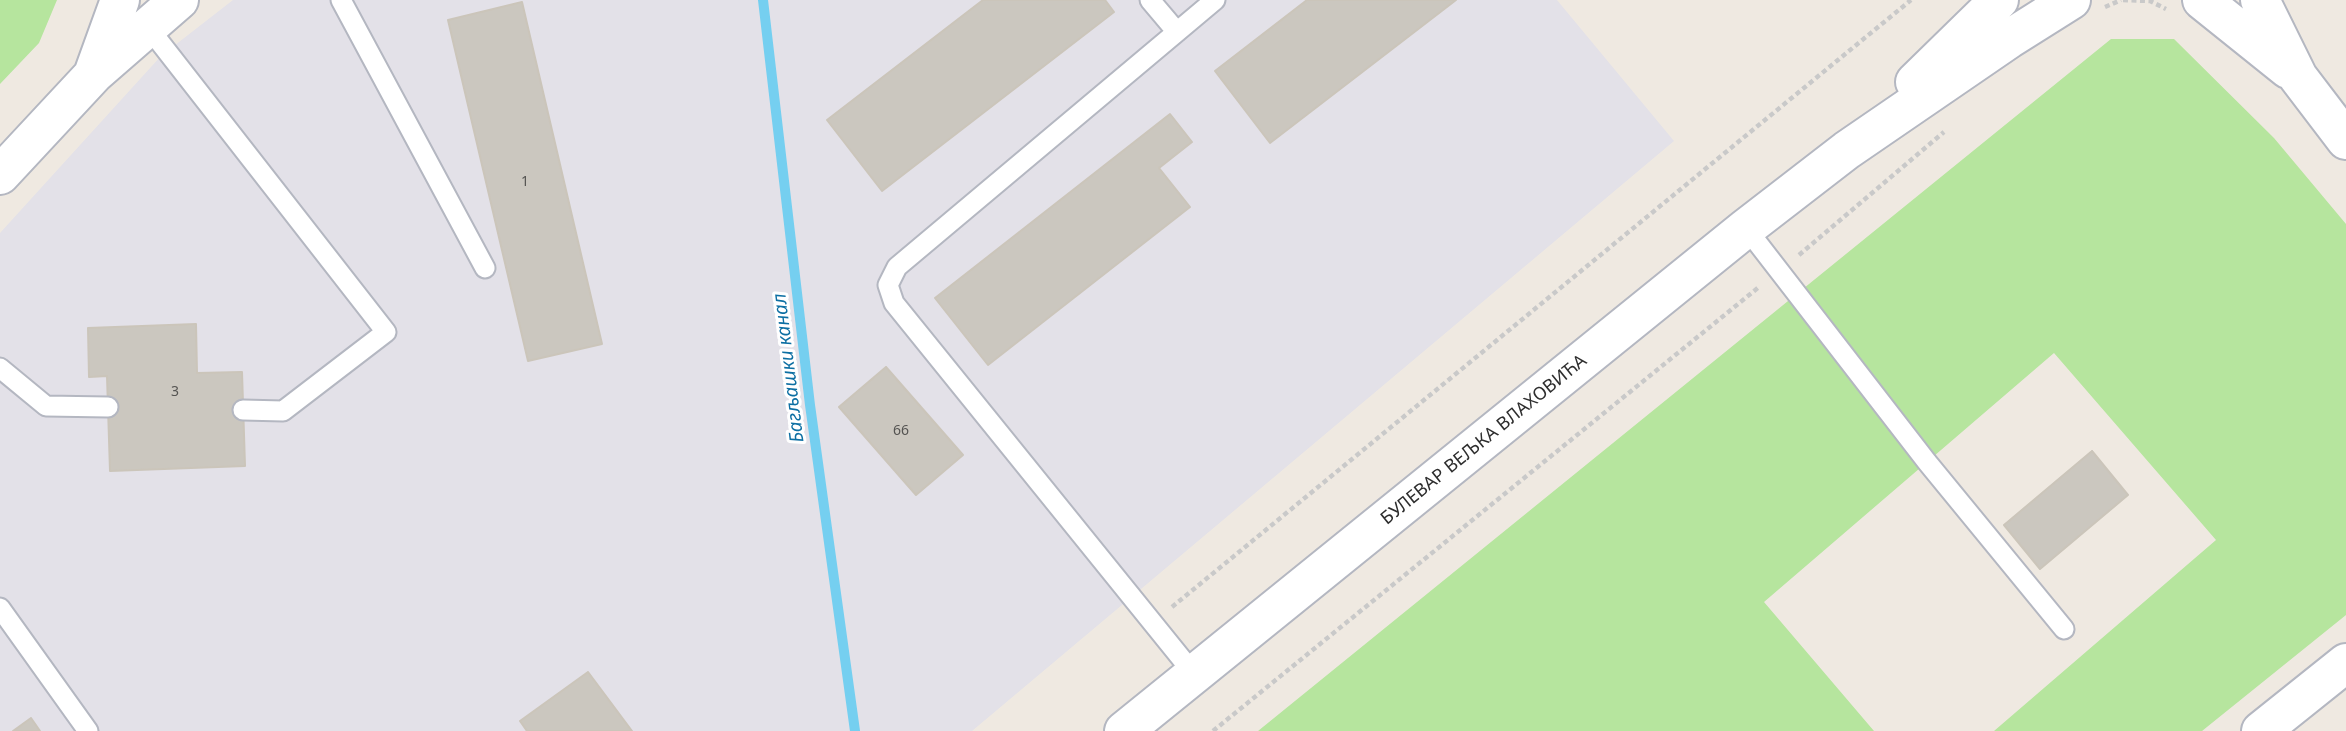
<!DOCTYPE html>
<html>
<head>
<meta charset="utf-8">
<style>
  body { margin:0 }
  canvas { display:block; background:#efe9e1 }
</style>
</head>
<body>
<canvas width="2346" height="731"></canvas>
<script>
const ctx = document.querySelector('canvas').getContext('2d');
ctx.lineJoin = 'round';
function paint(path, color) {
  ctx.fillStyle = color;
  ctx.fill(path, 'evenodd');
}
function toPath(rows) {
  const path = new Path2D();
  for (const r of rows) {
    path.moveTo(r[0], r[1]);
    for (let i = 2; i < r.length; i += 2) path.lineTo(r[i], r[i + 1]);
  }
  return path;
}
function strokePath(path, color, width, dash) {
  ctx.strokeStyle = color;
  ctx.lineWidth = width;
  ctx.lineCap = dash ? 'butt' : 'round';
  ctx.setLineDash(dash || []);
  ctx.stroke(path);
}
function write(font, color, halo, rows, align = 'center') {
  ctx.font = font + ' "Noto Sans",sans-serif';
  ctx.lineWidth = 6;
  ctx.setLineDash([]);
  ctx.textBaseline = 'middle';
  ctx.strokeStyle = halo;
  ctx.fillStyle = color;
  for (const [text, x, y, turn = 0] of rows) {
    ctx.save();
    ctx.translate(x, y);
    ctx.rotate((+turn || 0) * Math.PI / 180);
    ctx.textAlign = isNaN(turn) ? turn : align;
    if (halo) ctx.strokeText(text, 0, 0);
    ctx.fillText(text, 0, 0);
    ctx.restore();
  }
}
paint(toPath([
  [233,0,1557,0,1674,141,972,731,0,731,0,233,161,56]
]), '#e3e1e8');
paint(toPath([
  [0,0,57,0,39,43,0,84],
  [2111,39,2174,39,2274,138,2346,224,2346,615,2202,731,1994,731,2216,540,2054,353,1764,602,1874,731,1258,731]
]), '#b6e59e');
strokePath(toPath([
  [763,0,810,405,855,731]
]), '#75cff0', 10);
const building = toPath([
  [983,0,1105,0,1114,12,882,191,827,120,983,0],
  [1307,0,1456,0,1270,143,1215,71,1307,0],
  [522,2,602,344,528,361,448,20,522,2],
  [1170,114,1192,142,1159,168,1190,207,988,365,935,298,1170,114],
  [196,324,197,373,242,372,245,466,110,471,107,376,89,377,88,328,196,324],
  [886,367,963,455,916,495,839,407,886,367],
  [2092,451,2128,495,2040,569,2004,525,2092,451],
  [588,672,632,731,527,731,520,721,588,672],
  [31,718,40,731,13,731,31,718]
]);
paint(building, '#cbc7bf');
strokePath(building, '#cbc5ba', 2);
const service = toPath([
  [341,0,485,268],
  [1150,0,1177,32],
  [148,27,386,332,283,411,243,410],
  [1746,228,1927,462,2064,629],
  [0,368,46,406,108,407],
  [0,608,88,731],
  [1194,674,894,303,888,285,897,267,1215,0]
]);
const minor = toPath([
  [2202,0,2288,69],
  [2260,0,2298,77,2346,140],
  [2261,731,2346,663]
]);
const tertiary = toPath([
  [94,72,120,0],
  [0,175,94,74,179,0]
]);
const secondary = toPath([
  [1915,82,1999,0],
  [1124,731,1746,228,1847,150,2009,39,2071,0]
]);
strokePath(service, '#b4b7c1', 23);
strokePath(minor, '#b4b7c1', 42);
strokePath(tertiary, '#b4b7c1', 42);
strokePath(secondary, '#b4b7c1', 42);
strokePath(toPath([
  [2123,0,2150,1,2166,9],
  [2105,7,2121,0],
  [1799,255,1944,132],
  [1172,607,1911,0],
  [1213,731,1759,287]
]), '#c9c9c9', 4.5, [5, 3.5]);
strokePath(service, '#fff', 19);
strokePath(minor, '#fff', 38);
strokePath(tertiary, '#fff', 38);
strokePath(secondary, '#fff', 38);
write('14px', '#555452', null, [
  ["1",525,182],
  ["3",175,392],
  ["66",901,431]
]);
write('18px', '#2e2e2e', '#fff', [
  ["БУЛЕВАР ВЕЉКА ВЛАХОВИЋА",1484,440,-39]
]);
write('italic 19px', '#0d6fa3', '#fff', [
  ["Багљашки канал",789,368,-97]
]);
</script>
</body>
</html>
